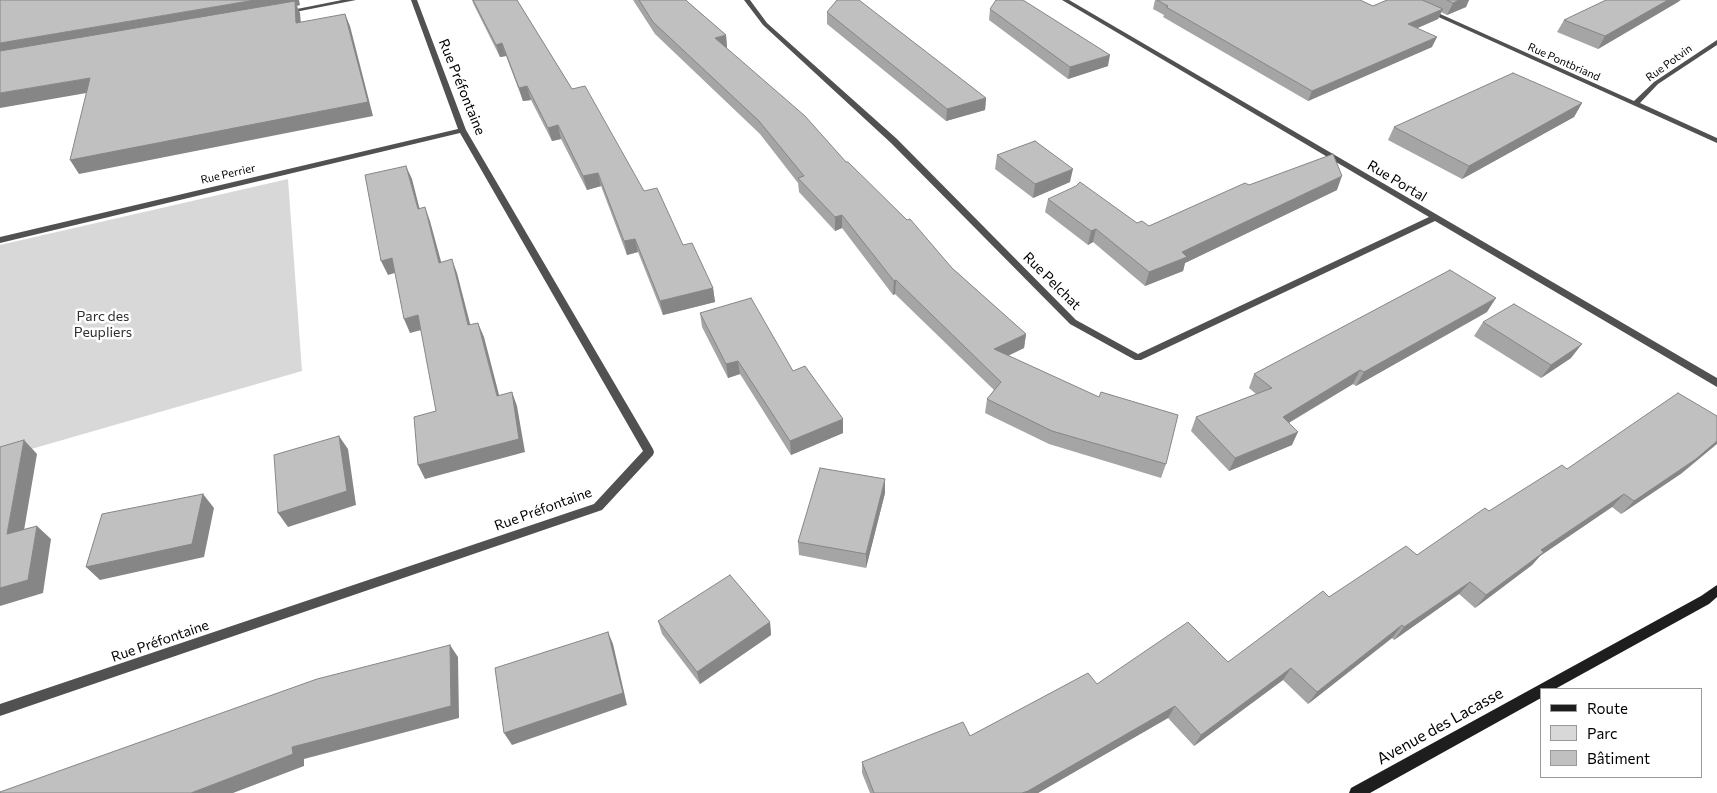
<!DOCTYPE html>
<html>
<head>
<meta charset="utf-8">
<style>
  body { margin:0 }
  #map { position:relative; width:1717px; height:793px; overflow:hidden; background:#fff; font-family:Commissioner,sans-serif }
  canvas { display:block }
  .legend { position:absolute; left:1540px; top:688px; width:162px; height:90px; box-sizing:border-box; background:#fff; border:1px solid #999; margin:0; padding:6px 9px; list-style:none; font-size:15px; color:#000 }
  .legend li { display:flex; align-items:center; gap:10px; height:25px }
  .legend b { width:25px; border:1px solid #999 }
</style>
</head>
<body>
<div id="map">
<canvas width="1717" height="793"></canvas>
<ul class="legend">
<li><b style="height:6px;background:#1e1e1e"></b>Route</li>
<li><b style="height:14px;background:#d8d8d8"></b>Parc</li>
<li><b style="height:14px;background:#c0c0c0"></b>Bâtiment</li>
</ul>
</div>
<script>
const ctx = document.querySelector('canvas').getContext('2d');
ctx.lineJoin = 'round';
function paint(path, color) {
  ctx.fillStyle = color;
  ctx.fill(path, 'evenodd');
}
function toPath(rows) {
  const path = new Path2D();
  for (const r of rows) {
    path.moveTo(r[0], r[1]);
    for (let i = 2; i < r.length; i += 2) path.lineTo(r[i], r[i + 1]);
  }
  return path;
}
function strokePath(path, color, width, dash) {
  ctx.strokeStyle = color;
  ctx.lineWidth = width;
  ctx.lineCap = dash ? 'butt' : 'round';
  ctx.setLineDash(dash || []);
  ctx.stroke(path);
}
function write(font, color, halo, rows, align = 'center') {
  ctx.font = font + ' Commissioner,sans-serif';
  ctx.lineWidth = 5;
  ctx.setLineDash([]);
  ctx.textBaseline = 'middle';
  ctx.strokeStyle = halo;
  ctx.fillStyle = color;
  for (const [text, x, y, turn = 0] of rows) {
    ctx.save();
    ctx.translate(x, y);
    ctx.rotate((+turn || 0) * Math.PI / 180);
    ctx.textAlign = isNaN(turn) ? turn : align;
    if (halo) ctx.strokeText(text, 0, 0);
    ctx.fillText(text, 0, 0);
    ctx.restore();
  }
}
paint(toPath([
  [288,179,302,371,0,458,0,245]
]), '#d8d8d8');
paint(toPath([
  [342,0,356,0,285,14,282,12,342,0],
  [411,0,417,0,466,130,653,449,654,452,653,455,602,510,0,716,0,704,594,504,643,451,460,133,0,243,0,237,458,129,411,0],
  [744,0,750,0,767,23,897,139,1076,320,1138,354,1429,217,1062,0,1069,0,1717,378,1717,387,1435,221,1141,360,1135,360,1070,324,891,143,763,25,744,0],
  [1401,0,1409,0,1634,101,1654,82,1717,40,1717,45,1658,84,1640,103,1717,138,1717,143,1401,0]
]), '#515151');
paint(toPath([
  [1717,585,1717,597,1709,604,1555,689,1541,689,1541,698,1370,793,1349,793,1351,788,1701,596,1717,585]
]), '#1e1e1e');
paint(toPath([
  [472,0,517,0,572,89,713,288,715,302,663,315,638,252,627,255,601,186,587,190,561,139,552,141,531,100,523,101,506,56,500,57,474,5],
  [633,0,686,0,689,3,726,35,727,48,726,48,846,162,952,268,1026,334,1024,348,1008,356,1166,464,1161,478,1049,444,985,413,987,399,994,390,895,294,893,295,842,228,835,231,799,192,798,183,760,134,655,34],
  [1155,0,1360,0,1373,6,1387,0,1469,0,1466,7,1447,15,1441,12,1438,19,1417,28,1432,47,1308,101,1163,17,1164,15,1153,9],
  [1680,1,1598,49,1557,32,1564,20],
  [990,9,1108,66,1068,79,989,20],
  [827,12,986,98,985,110,946,121,827,24],
  [1582,103,1574,117,1462,179,1388,140,1394,127],
  [997,155,1070,182,1033,198,995,169],
  [1249,185,1337,190,1185,263,1183,271,1145,286,1093,242,1088,245,1045,212,1048,199,1149,226],
  [1487,312,1356,386,1353,384,1289,423,1292,445,1229,471,1191,431,1196,417,1256,394,1249,388,1254,374],
  [700,313,793,371,843,433,791,455,740,374,728,378,702,327],
  [1483,322,1571,358,1541,378,1474,336],
  [1567,469,1682,473,1621,514,1612,507,1540,556,1532,565,1475,608,1459,594,1394,640,1392,638,1308,704,1283,680,1194,746,1168,718,1038,793,870,793,862,773,862,762,970,736,1097,684,1228,662,1329,597,1417,555,1489,511],
  [885,493,866,568,799,555,798,542],
  [658,621,770,622,771,635,700,684,662,634]
]), '#a5a5a5');
paint(toPath([
  [255,0,299,0,300,5,297,6,300,13,302,35,0,58,0,43],
  [1459,0,1469,0,1466,7,1447,15,1453,3],
  [1668,0,1681,0,1598,49,1605,36],
  [1443,9,1438,19,1404,34,1408,24],
  [345,14,350,26,373,116,79,174,70,160],
  [726,35,727,48,717,51,715,38],
  [1437,37,1432,47,1308,101,1312,91],
  [502,43,506,56,500,57,496,45],
  [1110,55,1108,66,1068,79,1070,67],
  [90,78,98,91,0,108,0,93],
  [527,86,531,100,523,101,519,88],
  [986,98,985,110,946,121,947,109],
  [1582,103,1574,117,1462,179,1469,166],
  [558,125,561,139,552,141,548,128],
  [406,166,412,179,423,222,418,209],
  [1073,169,1070,182,1033,198,1035,184],
  [598,173,601,186,587,190,583,176],
  [1342,176,1337,190,1185,263,1183,271,1145,286,1149,272,1182,252],
  [425,207,430,221,445,276,439,263],
  [842,215,842,228,835,231,835,217],
  [1096,229,1093,242,1088,245,1091,231],
  [635,239,638,252,627,255,624,241],
  [392,258,398,272,388,275,381,261],
  [452,259,457,273,474,339,468,325],
  [896,280,895,294,893,295,894,281],
  [713,288,715,302,663,315,660,301],
  [1496,298,1487,312,1356,386,1364,372],
  [418,315,425,329,410,333,404,319],
  [478,323,484,337,503,410,497,396],
  [1026,334,1024,348,992,363,994,349],
  [1582,344,1571,358,1541,378,1551,365],
  [738,361,740,374,728,378,726,364],
  [1360,370,1353,384,1276,430,1283,417],
  [512,392,517,406,525,452,425,479,418,465],
  [843,419,843,433,791,455,790,441],
  [1298,432,1292,445,1229,471,1235,458],
  [339,436,348,449,356,505,288,527,278,513],
  [24,440,37,454,21,548,7,534],
  [1717,441,1717,444,1682,473,1621,514,1634,501],
  [885,479,885,493,866,568,866,554],
  [203,494,214,508,204,557,100,580,86,567],
  [1624,494,1612,507,1540,556,1532,565,1475,608,1486,595,1541,550],
  [37,526,51,539,43,593,0,606,0,588],
  [1470,582,1459,594,1394,640,1404,627],
  [770,622,771,635,700,684,697,672],
  [1402,625,1392,638,1308,704,1317,692],
  [608,632,613,644,627,705,512,745,504,733],
  [450,645,458,657,459,718,304,759,304,766,233,793,191,793,292,747],
  [1291,668,1283,680,1194,746,1201,735],
  [1175,706,1168,718,1038,793,1022,793]
]), '#868686');
const building = toPath([
  [0,0,255,0,0,43,0,0],
  [473,0,517,0,572,89,585,86,644,191,657,188,683,245,692,243,713,288,660,301,635,239,624,241,598,173,583,176,558,125,548,128,527,86,519,88,502,43,496,45,473,0],
  [639,0,686,0,689,3,726,35,715,38,805,116,846,162,848,162,907,220,910,219,952,268,1026,334,994,349,1099,397,1101,392,1178,415,1166,464,1052,431,987,399,1001,382,896,280,894,281,842,215,835,217,798,178,804,176,759,121,653,22,639,0],
  [837,0,859,0,986,98,947,109,827,12,837,0],
  [996,0,1023,0,1110,55,1070,67,990,9,996,0],
  [1157,0,1360,0,1373,6,1387,0,1422,0,1443,9,1408,24,1437,37,1312,91,1166,7,1168,6,1157,0],
  [1447,0,1459,0,1453,3,1447,0],
  [1606,0,1668,0,1605,36,1564,20,1606,0],
  [295,1,296,23,345,14,368,102,70,160,90,78,0,93,0,51,295,1],
  [1513,73,1582,103,1469,166,1394,127,1513,73],
  [1035,141,1073,169,1035,184,997,155,1035,141],
  [1333,154,1342,176,1182,252,1187,257,1149,272,1096,229,1091,231,1048,199,1076,186,1080,182,1137,223,1142,221,1149,226,1245,183,1249,185,1333,154],
  [406,166,418,209,425,207,439,263,452,259,468,325,478,323,497,396,512,392,519,439,418,465,414,417,436,411,418,315,404,319,392,258,381,261,365,175,406,166],
  [1450,270,1496,298,1364,372,1360,370,1283,417,1298,432,1235,458,1196,417,1272,388,1254,374,1450,270],
  [751,298,793,371,805,366,843,419,790,441,738,361,726,364,700,313,751,298],
  [1514,304,1582,344,1551,365,1483,322,1514,304],
  [1678,393,1717,416,1717,441,1696,459,1634,501,1624,494,1541,550,1544,552,1486,595,1470,582,1404,627,1402,625,1317,692,1291,668,1201,735,1175,706,1028,791,1022,793,874,793,862,762,963,722,970,736,1088,673,1097,684,1188,622,1228,662,1323,591,1329,597,1406,546,1417,555,1485,508,1489,511,1562,465,1567,469,1678,393],
  [339,436,347,491,278,513,274,455,339,436],
  [24,440,7,534,37,526,28,580,0,588,0,447,24,440],
  [820,468,885,479,866,554,798,542,820,468],
  [203,494,192,544,86,567,102,514,203,494],
  [730,575,770,622,697,672,658,621,730,575],
  [608,632,623,693,504,733,495,668,608,632],
  [450,645,451,706,292,747,293,754,191,793,0,793,0,792,317,679,450,645]
]);
paint(building, '#c0c0c0');
strokePath(building, '#868686', 1);
write('11px', '#000', '#fff', [
  ["Rue Pontbriand",1564,62,24],
  ["Rue Potvin",1669,63,-36],
  ["Rue Perrier",228,174,-13]
]);
write('14px', '#000', '#fff', [
  ["Rue Préfontaine",462,87,68],
  ["Rue Portal",1397,181,31],
  ["Rue Pelchat",1052,281,45],
  ["Rue Préfontaine",543,509,-20],
  ["Rue Préfontaine",160,641,-19]
]);
write('14px', '#2f2f2f', '#fff', [
  ["Parc des",103,316],
  ["Peupliers",103,332]
]);
write('16px', '#000', '#fff', [
  ["Avenue des Lacasse",1440,726,-29]
]);
</script>
</body>
</html>
